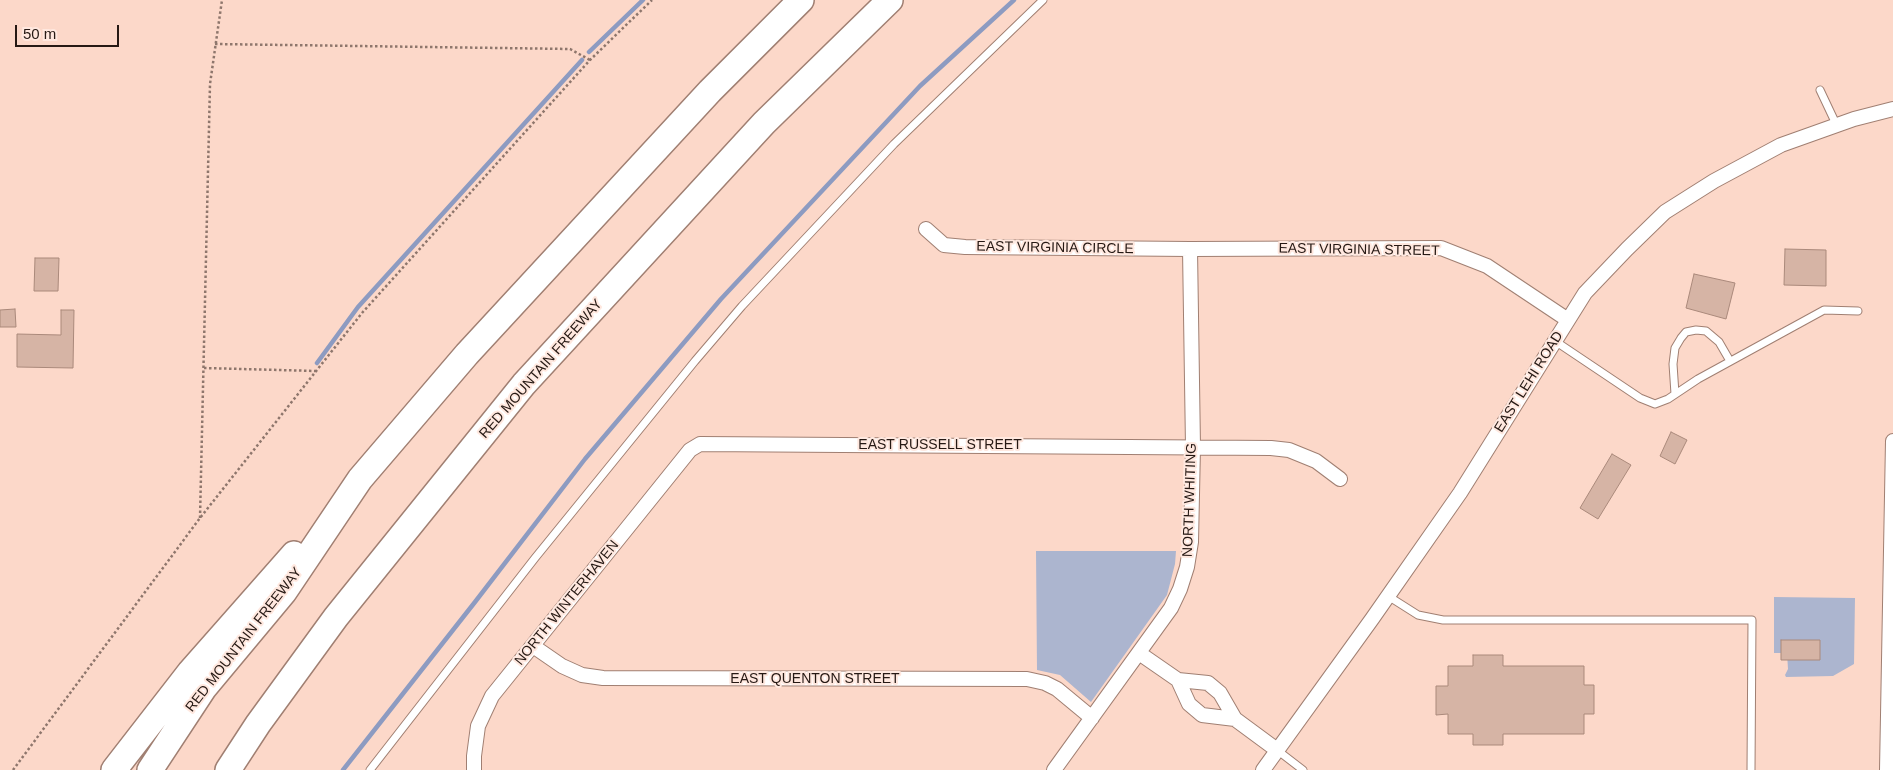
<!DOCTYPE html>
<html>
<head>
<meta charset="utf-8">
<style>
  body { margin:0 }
  #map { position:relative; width:1893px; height:770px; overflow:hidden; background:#fcd8c9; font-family:Helvetica,sans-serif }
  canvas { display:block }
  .scale { position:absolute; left:15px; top:25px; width:104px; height:22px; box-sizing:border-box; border:2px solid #261914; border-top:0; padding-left:6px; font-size:15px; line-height:18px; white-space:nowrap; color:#261914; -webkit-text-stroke:4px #ffe8df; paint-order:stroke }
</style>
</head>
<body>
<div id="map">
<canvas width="1893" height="770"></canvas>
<div class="scale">50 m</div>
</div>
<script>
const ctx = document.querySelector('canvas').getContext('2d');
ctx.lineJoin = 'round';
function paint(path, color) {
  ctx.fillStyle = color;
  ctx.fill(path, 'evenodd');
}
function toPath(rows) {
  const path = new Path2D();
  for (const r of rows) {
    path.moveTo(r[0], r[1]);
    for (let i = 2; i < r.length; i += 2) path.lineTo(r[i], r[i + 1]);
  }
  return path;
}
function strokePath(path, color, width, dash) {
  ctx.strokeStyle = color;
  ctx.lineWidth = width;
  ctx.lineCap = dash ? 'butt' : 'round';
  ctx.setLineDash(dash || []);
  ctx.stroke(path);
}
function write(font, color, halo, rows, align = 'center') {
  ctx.font = font + ' Helvetica,sans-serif';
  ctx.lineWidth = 4;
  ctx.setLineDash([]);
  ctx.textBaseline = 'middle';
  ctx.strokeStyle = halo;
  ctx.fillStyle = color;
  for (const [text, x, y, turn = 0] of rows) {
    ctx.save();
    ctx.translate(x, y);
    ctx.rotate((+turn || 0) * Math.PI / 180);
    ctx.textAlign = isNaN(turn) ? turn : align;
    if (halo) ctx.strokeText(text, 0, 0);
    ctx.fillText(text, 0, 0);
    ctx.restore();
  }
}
paint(toPath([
  [1036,551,1176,551,1175,564,1167,595,1091,702,1060,675,1037,670],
  [1774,597,1855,598,1854,664,1833,676,1786,677,1785,675,1788,669,1787,653,1774,653]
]), '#acb5cf');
strokePath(toPath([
  [589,52,643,0],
  [317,363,358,307,582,60],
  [343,770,475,602,585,459,721,299,920,86,1014,0]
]), '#8d9bc1', 4.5);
const building = toPath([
  [1785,249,1826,250,1826,286,1784,285,1785,249],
  [35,258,59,258,58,291,34,291,35,258],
  [1694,274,1735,283,1726,319,1686,308,1694,274],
  [15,309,16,327,0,327,0,310,15,309],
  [61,310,74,310,73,368,17,367,17,334,61,335,61,310],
  [1671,432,1687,440,1675,464,1660,456,1671,432],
  [1612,454,1631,465,1598,519,1580,508,1612,454],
  [1781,640,1820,640,1820,660,1781,660,1781,640],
  [1473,655,1503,655,1503,666,1584,666,1584,685,1594,685,1594,714,1584,714,1584,734,1503,734,1503,745,1473,745,1473,734,1448,734,1448,714,1436,715,1436,686,1448,686,1448,666,1473,666,1473,655]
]);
paint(building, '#d6b4a5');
strokePath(building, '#aa897b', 1);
const lane = toPath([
  [1820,90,1837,126],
  [1555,341,1640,398,1655,404,1668,399,1698,379,1824,310,1858,311],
  [1675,394,1673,364,1675,348,1681,338,1686,332,1696,330,1706,331,1719,342,1730,361],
  [1388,596,1418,615,1443,620,1752,620,1751,770],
  [1277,750,1303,770],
  [370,770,535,558,695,361,742,306,894,144,1043,0]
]);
const street = toPath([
  [926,229,944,245,965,247,1190,249,1441,248,1487,266,1568,320],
  [533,646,562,666,582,675,603,678,1027,679,1045,683,1057,689,1092,718],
  [1139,653,1178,680,1208,683,1220,693,1235,719,1277,750],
  [1178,680,1189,704,1202,715,1235,719],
  [474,770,474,756,478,726,492,696,690,450,700,444,1271,448,1289,450,1316,461,1340,479],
  [1054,770,1171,608,1180,589,1187,567,1191,542,1193,447,1190,249],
  [1263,770,1372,619,1460,493,1585,293,1627,249,1665,212,1714,181,1781,145,1854,119,1893,109],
  [1887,770,1893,441]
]);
const highway = toPath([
  [114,770,190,672,294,554],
  [150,770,204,688,284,592,360,479,467,354,710,91,801,0],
  [228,770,258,724,336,617,524,384,764,123,890,0]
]);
strokePath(lane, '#a07f72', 9);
strokePath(street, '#a07f72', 16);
strokePath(highway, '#a07f72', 28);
strokePath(toPath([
  [215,44,570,49,590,60],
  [204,368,316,371],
  [200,518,210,84,222,0],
  [13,770,200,518,362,313,590,60,652,0]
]), '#8e766c', 2.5, [2.5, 2.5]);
strokePath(lane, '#fff', 7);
strokePath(street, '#fff', 14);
strokePath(highway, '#fff', 25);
write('14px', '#261914', '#ffe8df', [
  ["EAST VIRGINIA CIRCLE",1055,248,1],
  ["EAST VIRGINIA STREET",1359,250,1],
  ["RED MOUNTAIN FREEWAY",541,369,-49],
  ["EAST LEHI ROAD",1529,382,-58],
  ["EAST RUSSELL STREET",940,445],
  ["NORTH WHITING",1190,500,-88],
  ["NORTH WINTERHAVEN",567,603,-51],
  ["RED MOUNTAIN FREEWAY",244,640,-52],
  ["EAST QUENTON STREET",815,679]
]);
</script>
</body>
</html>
